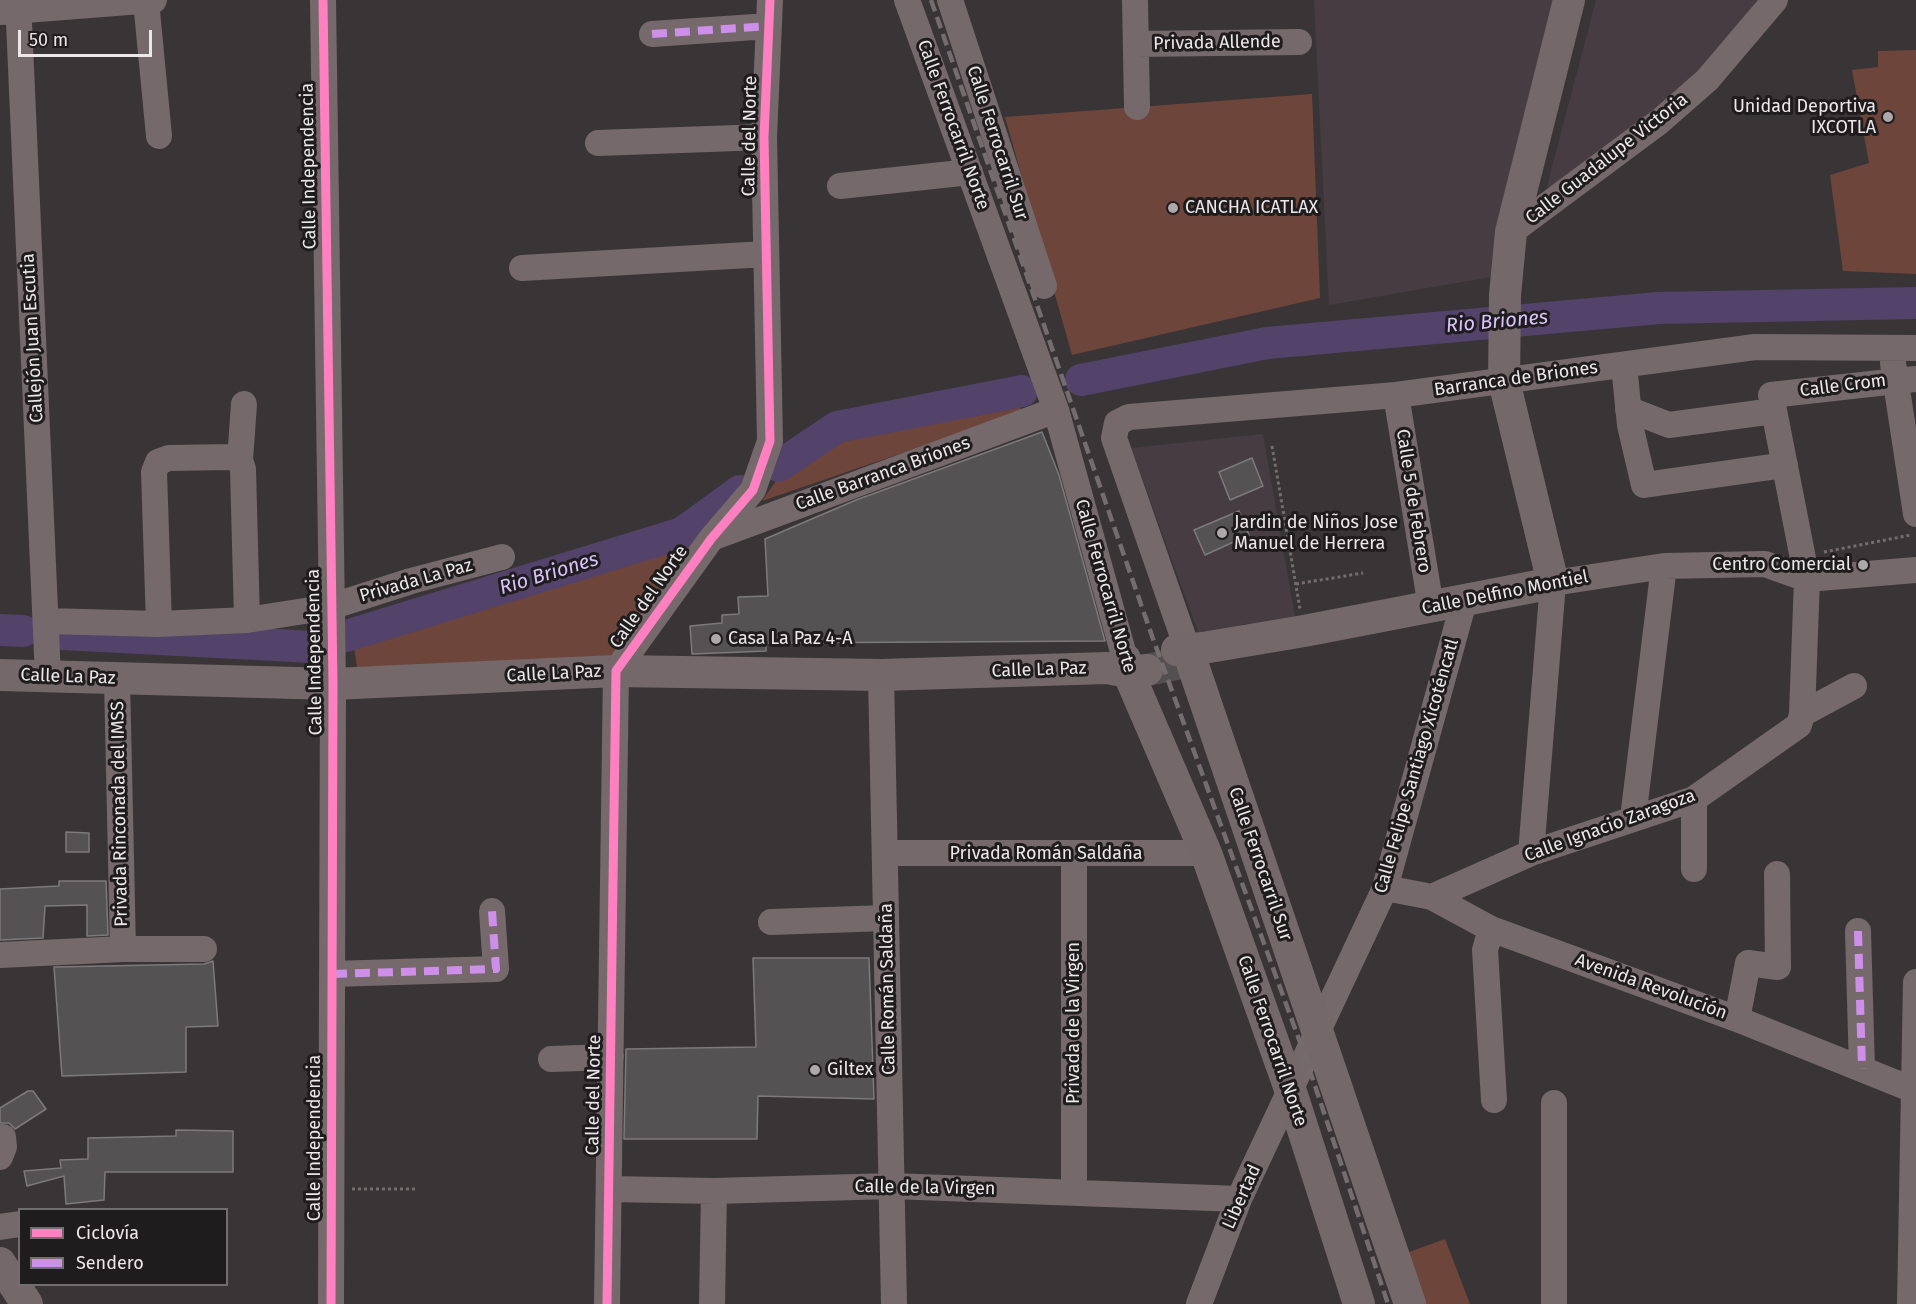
<!DOCTYPE html>
<html>
<head>
<meta charset="utf-8">
<style>
  body { margin:0 }
  #map { position:relative; width:1916px; height:1304px; overflow:hidden; background:#393537; font-family:"Fira Sans",sans-serif }
  canvas { display:block }
  .legend { position:absolute; left:18px; top:1208px; width:210px; height:78px; box-sizing:border-box; background:#1f1c1e; border:2px solid #716e6f; margin:0; padding:8px 10px; list-style:none; font-size:18px; color:#ece8e9 }
  .legend li { display:flex; align-items:center; gap:12px; height:30px }
  .legend b { width:30px; border:2px solid #716e6f }
  .scale { position:absolute; left:18px; top:30px; width:134px; height:27px; box-sizing:border-box; border:3px solid #ece8e9; border-top:0; padding-left:8px; font-size:18px; line-height:21px; white-space:nowrap; color:#ece8e9; -webkit-text-stroke:4px #1f1c1e; paint-order:stroke }
</style>
</head>
<body>
<div id="map">
<canvas width="1916" height="1304"></canvas>
<ul class="legend">
<li><b style="height:8px;background:#ff80c0"></b>Ciclovía</li>
<li><b style="height:8px;background:#ce8fe9"></b>Sendero</li>
</ul>
<div class="scale">50 m</div>
</div>
<script>
const ctx = document.querySelector('canvas').getContext('2d');
ctx.lineJoin = 'round';
function paint(path, color) {
  ctx.fillStyle = color;
  ctx.fill(path, 'evenodd');
}
function toPath(rows) {
  const path = new Path2D();
  for (const r of rows) {
    path.moveTo(r[0], r[1]);
    for (let i = 2; i < r.length; i += 2) path.lineTo(r[i], r[i + 1]);
  }
  return path;
}
function strokePath(path, color, width, dash) {
  ctx.strokeStyle = color;
  ctx.lineWidth = width;
  ctx.lineCap = dash ? 'butt' : 'round';
  ctx.setLineDash(dash || []);
  ctx.stroke(path);
}
function write(font, color, halo, rows, align = 'center') {
  ctx.font = font + ' "Fira Sans",sans-serif';
  ctx.lineWidth = 6;
  ctx.setLineDash([]);
  ctx.textBaseline = 'middle';
  ctx.strokeStyle = halo;
  ctx.fillStyle = color;
  for (const [text, x, y, turn = 0] of rows) {
    ctx.save();
    ctx.translate(x, y);
    ctx.rotate((+turn || 0) * Math.PI / 180);
    ctx.textAlign = isNaN(turn) ? turn : align;
    if (halo) ctx.strokeText(text, 0, 0);
    ctx.fillText(text, 0, 0);
    ctx.restore();
  }
}
paint(toPath([
  [1314,0,1559,0,1497,276,1329,305],
  [1596,0,1760,0,1682,92,1557,190,1547,186],
  [1263,434,1296,623,1254,632,1249,623,1200,637,1131,448]
]), '#473c42');
paint(toPath([
  [1916,50,1916,274,1843,271,1830,175,1869,163,1852,70,1878,67,1878,51],
  [1312,94,1320,298,1072,355,1005,117],
  [1017,399,1022,412,762,501,780,475,838,440],
  [702,530,609,661,357,667,352,634,682,533],
  [1445,1239,1470,1304,1417,1304,1398,1256]
]), '#6e453b');
strokePath(toPath([
  [1081,380,1267,343,1659,308,1916,303],
  [779,466,837,427,1022,391],
  [0,630,23,631],
  [63,634,313,647],
  [346,636,682,533,740,491]
]), '#53426a', 32);
const building = toPath([
  [1042,432,1059,475,1105,641,766,643,766,651,692,654,690,626,722,623,722,615,739,614,738,597,768,596,765,539,856,500,1042,432],
  [1252,458,1263,486,1230,500,1219,472,1252,458],
  [1239,511,1249,535,1205,555,1194,530,1239,511],
  [66,832,89,833,89,852,66,852,66,832],
  [59,881,106,881,108,935,87,936,87,905,45,906,43,938,0,940,0,889,59,886,59,881],
  [753,958,869,958,874,1099,758,1096,757,1139,624,1139,626,1049,756,1047,753,958],
  [213,961,218,1026,186,1027,186,1072,62,1076,54,967,204,964,213,961],
  [28,1091,33,1091,46,1109,15,1129,9,1123,0,1123,0,1108,28,1091],
  [176,1130,233,1131,233,1172,105,1172,104,1200,66,1204,64,1176,27,1186,24,1171,61,1168,60,1160,88,1159,88,1138,176,1136,176,1130]
]);
paint(building, '#545253');
strokePath(building, '#7d7a7c', 1.5);
strokePath(toPath([
  [1147,670,1181,663]
]), '#545052', 32, [32, 16]);
strokePath(toPath([
  [1272,446,1300,609],
  [1824,552,1911,535],
  [1296,584,1363,573],
  [352,1189,416,1189]
]), '#746c6d', 3, [3, 3]);
strokePath(toPath([
  [18,0,48,677],
  [323,0,333,684,331,1304],
  [907,0,1056,410,1125,659],
  [950,0,1044,286],
  [1135,0,1137,107],
  [146,1,159,136],
  [0,12,154,0],
  [652,34,769,26],
  [1136,44,1299,42],
  [598,143,764,137],
  [840,186,970,172],
  [1511,232,1659,122,1707,80,1775,0],
  [522,268,766,254],
  [1893,363,1916,514],
  [1624,365,1630,425,1644,485,1785,465],
  [1396,395,1431,607],
  [244,404,240,460,243,469,247,620],
  [1628,409,1669,425,1774,411],
  [714,537,1056,410],
  [46,621,159,624,247,620,330,607,411,581,502,557],
  [159,624,154,472,158,462,169,458,230,457,240,460],
  [1187,648,1114,438,1117,423,1129,417,1396,395,1755,347,1916,348],
  [881,675,894,1304],
  [117,679,123,949],
  [1802,714,1854,686],
  [1633,818,1664,566],
  [885,853,1206,853],
  [1531,853,1553,583,1664,566,1765,564,1807,579,1916,570],
  [1694,869,1694,799],
  [1385,888,1432,897,1491,929,1737,1019,1916,1091],
  [1432,897,1531,853,1694,799,1799,725,1802,714,1807,579,1771,395,1916,379],
  [771,922,886,918],
  [1491,929,1485,950,1494,1100],
  [1858,931,1862,1069],
  [0,955,123,949,204,949],
  [332,974,496,969,492,911],
  [1737,1019,1748,963,1778,967,1777,874],
  [551,1059,611,1057],
  [1554,1103,1554,1304],
  [0,1157,4,1147,3,1137],
  [610,1189,714,1191,892,1186,1239,1199],
  [1074,1191,1074,854],
  [0,1227,20,1224],
  [607,1304,616,671,711,539,753,490,770,441,764,137,770,0],
  [712,1304,714,1191],
  [1199,1304,1239,1199,1385,888,1464,601],
  [1910,1304,1916,982]
]), '#75696b', 26);
strokePath(toPath([
  [1187,648,1410,1304],
  [1177,650,1203,648,1304,631,1553,583,1504,381,1505,295,1511,232,1569,0],
  [1125,659,1128,672,1206,853,1291,1092,1359,1304],
  [0,675,333,684,616,671,881,675,1107,668,1128,672,1147,670],
  [0,1263,27,1304]
]), '#75686b', 32);
strokePath(toPath([
  [931,0,1152,636,1305,1056,1388,1304]
]), '#746c6e', 4.5, [12, 6]);
strokePath(toPath([
  [652,34,769,26],
  [1858,931,1862,1069],
  [332,974,496,969,492,911]
]), '#ce8fe9', 8, [15, 8]);
strokePath(toPath([
  [323,0,333,684,331,1304],
  [607,1304,616,671,711,539,753,490,770,441,764,137,770,0]
]), '#ff80c0', 9);
for (const [x, y, r, color] of [
  [1888,117,6,"#ada9ab"],
  [1173,208,6,"#ada9ab"],
  [1222,533,6,"#ada9ab"],
  [1863,565,6,"#ada9ab"],
  [716,639,6,"#ada9ab"],
  [815,1070,6,"#ada9ab"]
]) {
  const dot = new Path2D();
  dot.arc(x, y, r, 0, 2 * Math.PI);
  ctx.fillStyle = color;
  ctx.fill(dot);
  strokePath(dot, '#1f1c1e', 2);
}
write('18px', '#ece8e9', '#1f1c1e', [
  ["Privada Allende",1217,43,-1],
  ["Calle Ferrocarril Norte",953,125,70],
  ["Calle del Norte",750,136,-89],
  ["Calle Ferrocarril Sur",997,143,72],
  ["Calle Guadalupe Victoria",1607,159,-38],
  ["Calle Independencia",309,166,-91],
  ["Callejón Juan Escutia",33,338,-93],
  ["Barranca de Briones",1516,379,-8],
  ["Calle Crom",1843,386,-7],
  ["Calle Barranca Briones",883,474,-20],
  ["Calle 5 de Febrero",1413,501,81],
  ["Privada La Paz",416,581,-16],
  ["Calle Ferrocarril Norte",1105,586,74],
  ["Calle Delfino Montiel",1505,593,-11],
  ["Calle del Norte",649,597,-55],
  ["Calle Independencia",315,652,-91],
  ["Calle La Paz",1039,670,-2],
  ["Calle La Paz",554,674,-3],
  ["Calle La Paz",68,677,2],
  ["Calle Felipe Santiago Xicoténcatl",1417,766,-74],
  ["Privada Rinconada del IMSS",120,814,-91],
  ["Calle Ignacio Zaragoza",1610,826,-20],
  ["Privada Román Saldaña",1046,854],
  ["Calle Ferrocarril Sur",1260,864,71],
  ["Avenida Revolución",1651,987,20],
  ["Calle Román Saldaña",888,989,-91],
  ["Privada de la Virgen",1074,1023,-90],
  ["Calle Ferrocarril Norte",1272,1041,71],
  ["Calle del Norte",594,1095,-89],
  ["Calle Independencia",315,1138,-90],
  ["Calle de la Virgen",925,1188,1],
  ["Libertad",1242,1197,-66]
]);
write('18px', '#ece8e9', '#1f1c1e', [
  ["Unidad Deportiva",1876,107,"right"],
  ["IXCOTLA",1876,128,"right"],
  ["CANCHA ICATLAX",1185,208],
  ["Jardin de Niños Jose",1234,523],
  ["Manuel de Herrera",1234,544],
  ["Centro Comercial",1851,565,"right"],
  ["Casa La Paz 4-A",728,639],
  ["Giltex",827,1070]
], 'left');
write('italic 20px', '#d9c2fc', '#1f1c1e', [
  ["Rio Briones",1497,322,-5],
  ["Rio Briones",549,574,-17]
]);
</script>
</body>
</html>
